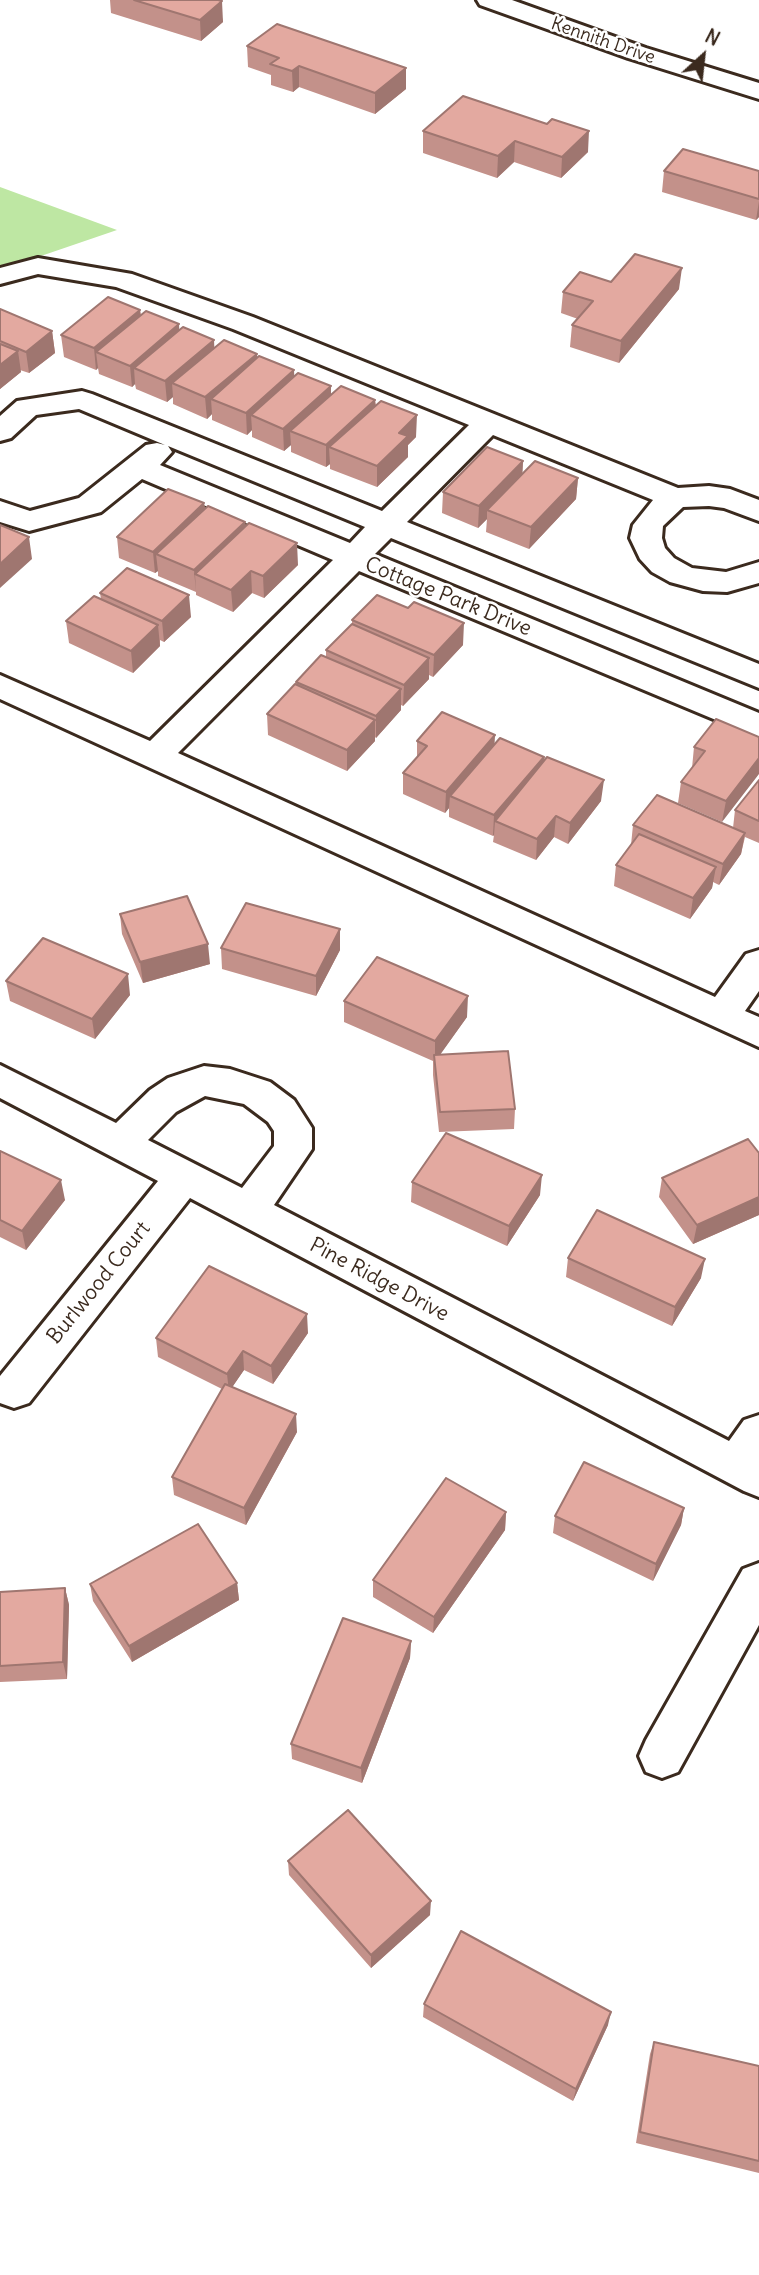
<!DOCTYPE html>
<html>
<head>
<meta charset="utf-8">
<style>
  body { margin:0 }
  #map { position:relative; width:759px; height:2275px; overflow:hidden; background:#fff; font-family:Delius,sans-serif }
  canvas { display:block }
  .north { position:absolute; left:668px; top:21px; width:70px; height:70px; -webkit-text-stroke:5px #fff; paint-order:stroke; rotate:27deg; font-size:19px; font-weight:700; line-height:28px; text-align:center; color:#3b2a1e }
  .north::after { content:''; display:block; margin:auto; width:24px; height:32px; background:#3b2a1e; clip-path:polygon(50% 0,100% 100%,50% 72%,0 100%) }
</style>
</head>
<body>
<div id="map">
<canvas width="759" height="2275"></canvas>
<div class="north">N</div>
</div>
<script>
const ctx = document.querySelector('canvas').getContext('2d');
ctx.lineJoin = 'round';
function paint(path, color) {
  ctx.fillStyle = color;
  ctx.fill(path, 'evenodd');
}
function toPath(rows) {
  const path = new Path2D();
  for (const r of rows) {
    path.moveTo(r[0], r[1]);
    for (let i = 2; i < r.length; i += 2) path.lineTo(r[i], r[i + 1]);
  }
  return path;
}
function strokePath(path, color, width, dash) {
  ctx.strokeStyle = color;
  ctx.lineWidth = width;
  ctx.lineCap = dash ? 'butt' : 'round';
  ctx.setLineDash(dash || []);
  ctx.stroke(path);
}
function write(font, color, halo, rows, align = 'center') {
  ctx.font = font + ' Delius,sans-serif';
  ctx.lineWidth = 5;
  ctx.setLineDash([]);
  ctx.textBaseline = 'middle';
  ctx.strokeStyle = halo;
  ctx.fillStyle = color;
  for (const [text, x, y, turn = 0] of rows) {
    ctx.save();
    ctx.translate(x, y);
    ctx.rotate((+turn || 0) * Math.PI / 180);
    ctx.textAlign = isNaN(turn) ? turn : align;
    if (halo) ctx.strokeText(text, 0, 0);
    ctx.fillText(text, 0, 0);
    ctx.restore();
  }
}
paint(toPath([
  [0,187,117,230,0,270]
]), '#bee7a3');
const minor = toPath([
  [477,0,512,0,646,48,759,83,759,99,628,58,480,5,477,0],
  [38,258,132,274,253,317,678,488,709,486,730,489,759,500,759,521,724,508,709,506,683,507,663,526,662,538,665,548,674,558,692,568,726,572,759,562,759,583,727,592,703,591,670,582,652,572,640,559,630,538,633,525,653,500,493,435,407,522,759,664,759,688,391,538,375,554,759,713,759,738,359,571,178,753,715,997,746,954,759,950,759,991,745,1011,759,1017,759,1047,0,699,0,675,150,741,333,560,142,479,101,512,29,531,0,522,0,501,30,511,79,498,146,445,157,443,165,445,79,409,36,415,11,438,0,441,0,416,17,401,82,391,92,394,382,511,469,425,233,329,116,287,38,274,0,284,0,268,38,258],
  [168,446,365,527,350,543,160,465,172,452,168,446],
  [0,1065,116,1123,150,1090,168,1078,204,1066,230,1069,270,1082,294,1100,312,1128,312,1149,274,1205,729,1441,744,1420,759,1415,759,1497,744,1491,190,1198,29,1403,14,1408,0,1403,0,1376,158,1181,0,1098,0,1065],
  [205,1096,244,1104,268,1122,274,1131,274,1146,242,1188,148,1140,176,1112,205,1096],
  [759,1563,759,1625,678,1772,662,1778,646,1772,639,1756,646,1740,743,1569,759,1563]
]);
strokePath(minor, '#3b2a1e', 6);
paint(minor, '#fff');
paint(toPath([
  [110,0,218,0,223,22,201,41,111,13],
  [247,46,406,68,406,89,375,114,299,87,293,92,271,85,271,75,248,67],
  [463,96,588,152,561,178,514,162,497,178,423,153,423,131],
  [664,171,759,171,759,217,756,220,662,192],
  [611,282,679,289,619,363,570,347,572,325,578,319,561,313,563,292],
  [0,309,52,331,55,353,29,373,20,370,21,372,0,389],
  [140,310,141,315,179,324,179,330,214,348,257,354,257,358,294,370,294,377,331,394,375,400,376,405,416,437,408,445,408,457,377,487,330,469,330,464,326,467,291,452,291,445,284,451,252,437,252,430,247,435,212,420,212,414,207,419,173,404,173,397,167,402,136,389,135,384,132,387,99,374,98,368,96,370,64,357,61,335],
  [523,461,522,474,578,478,576,499,529,549,486,532,487,519,478,528,442,513,443,492],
  [204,503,205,509,245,522,246,526,298,565,264,598,252,593,233,612,196,595,196,592,158,576,158,571,155,573,119,558,117,537],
  [100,593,191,617,164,642,160,640,160,646,133,673,69,643,66,621,101,599],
  [352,620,463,645,433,677,429,675,429,679,403,706,401,705,401,710,376,738,375,737,375,741,347,771,268,735,267,714,297,685,296,682,326,657,326,650,352,624],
  [759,737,722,822,678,803,681,782,692,768,694,747],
  [417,741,495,744,544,757,544,761,601,801,568,844,554,837,536,860,493,842,494,835,493,836,449,817,449,808,445,813,403,794,403,773,417,758],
  [759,780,759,843,745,837,741,854,719,885,713,882,712,888,690,919,614,886,616,865,631,845,633,825,733,828,735,810],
  [120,914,210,964,143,983,122,934],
  [221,948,340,950,316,996,222,969],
  [6,981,130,995,95,1039,10,1001],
  [344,1001,467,1017,440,1054,515,1109,514,1129,439,1132,433,1075,433,1061,344,1022],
  [0,1151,65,1200,26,1250,0,1237],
  [759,1153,759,1215,693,1244,659,1197,662,1178],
  [412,1182,540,1195,507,1246,411,1202],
  [568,1258,701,1278,672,1326,566,1277],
  [308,1333,273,1384,244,1370,232,1387,297,1432,246,1525,174,1495,172,1477,222,1389,158,1357,156,1338],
  [684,1508,681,1525,653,1581,553,1533,555,1516],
  [506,1512,505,1530,433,1633,373,1597,373,1580],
  [237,1583,239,1600,132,1662,93,1601,90,1584],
  [65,1588,69,1605,67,1679,0,1682,0,1592],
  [411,1641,410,1658,362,1783,292,1759,291,1744],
  [288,1861,430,1915,371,1968,289,1875],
  [424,2004,608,2025,573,2101,423,2017],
  [654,2042,759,2066,759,2173,636,2143,650,2054]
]), '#c3918a');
paint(toPath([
  [222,1,223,22,201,41,200,20],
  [299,66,299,87,293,92,292,71],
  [406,68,406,89,375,114,375,93],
  [589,131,588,152,561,178,562,157],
  [515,141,514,162,497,178,498,156],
  [759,201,759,217,756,220],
  [682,268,679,289,619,363,621,341],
  [140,310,142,331,96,352,98,368,96,370,94,348],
  [179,324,180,345,134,368,135,384,132,387,130,366],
  [52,331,55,353,29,373,26,352],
  [214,340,215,361,172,383,173,397,167,402,165,381],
  [18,351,21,372,0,389,0,365],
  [257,354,258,375,211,399,212,414,207,419,205,397],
  [294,370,295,391,251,415,252,430,247,435,246,413],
  [331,386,331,407,290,431,291,445,284,451,283,429],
  [375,400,376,421,329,447,330,464,326,467,326,445],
  [417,415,416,437,408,445,408,457,377,487,377,466,399,433],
  [523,461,522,483,487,510,487,519,478,528,479,506],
  [578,478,576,499,529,549,531,527],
  [204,503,206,525,156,554,158,571,155,573,153,552],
  [245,522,247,543,195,574,196,592,194,570],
  [29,537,32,559,0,588,0,564],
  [297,543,298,565,264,598,263,576],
  [251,571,252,593,233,612,231,590],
  [189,595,191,617,164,642,162,621],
  [464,623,463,645,433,677,434,655],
  [158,625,160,646,133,673,131,651],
  [429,658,429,679,403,706,404,685],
  [401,689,401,710,376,738,376,716],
  [375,720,375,741,347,771,347,750],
  [495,735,494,756,450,796,449,808,445,813,446,792],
  [544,757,542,778,495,821,494,835,493,836,494,815],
  [759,758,759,774,722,822,726,801],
  [604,780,601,801,568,844,570,823],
  [556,816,554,837,536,860,537,839],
  [745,833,741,854,719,885,723,864],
  [716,867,712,888,690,919,693,898],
  [340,929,340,950,316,996,316,976],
  [208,944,210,964,143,983,140,962],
  [128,974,130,995,95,1039,92,1019],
  [468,996,467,1017,435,1062,435,1041],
  [542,1175,540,1195,507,1246,509,1226],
  [61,1180,65,1200,26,1250,22,1231],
  [759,1197,759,1215,693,1244,697,1225],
  [705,1259,701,1278,672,1326,675,1307],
  [307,1314,308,1333,273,1384,271,1366],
  [243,1351,244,1370,229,1392,227,1374],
  [296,1414,297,1432,246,1525,244,1508],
  [684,1508,681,1525,653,1581,656,1564],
  [506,1512,505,1530,433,1633,434,1617],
  [237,1583,239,1600,132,1662,129,1646],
  [65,1588,69,1605,67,1679,63,1662],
  [411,1641,410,1658,362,1783,361,1768],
  [431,1901,430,1915,371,1968,371,1955],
  [611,2012,608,2025,573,2101,576,2089]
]), '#9f7670');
const building = toPath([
  [134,0,218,0,222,1,200,20,134,0],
  [277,24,406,68,375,93,299,66,292,71,270,64,279,58,247,46,277,24],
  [463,96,547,124,552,119,589,131,562,157,515,141,498,156,423,131,463,96],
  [683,149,759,171,759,199,664,171,683,149],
  [635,254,682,268,621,341,572,325,593,301,563,292,580,272,611,282,635,254],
  [108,297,140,310,94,348,61,335,108,297],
  [0,309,52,331,26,352,0,341,0,309],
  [146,311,179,324,130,366,96,352,146,311],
  [183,327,214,340,165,381,134,368,183,327],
  [224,340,257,354,205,397,172,383,224,340],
  [0,344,18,351,0,365,0,344],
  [259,356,294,370,246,413,211,399,259,356],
  [298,373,331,386,283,429,251,415,298,373],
  [341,386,375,400,326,445,290,431,341,386],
  [381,401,417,415,399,433,408,436,377,466,329,447,381,401],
  [487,447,523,461,479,506,443,492,487,447],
  [535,461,578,478,531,527,487,510,535,461],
  [168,489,204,503,153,552,117,537,168,489],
  [208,506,245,522,194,570,156,554,208,506],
  [249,523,297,543,263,576,251,571,231,590,195,574,249,523],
  [0,525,29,537,0,564,0,525],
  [127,568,189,595,162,621,100,593,127,568],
  [377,595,408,608,414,602,464,623,434,655,352,620,377,595],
  [94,596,158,625,131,651,66,621,94,596],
  [352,624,429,658,404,685,326,650,352,624],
  [321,655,401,689,376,716,296,682,321,655],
  [295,684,375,720,347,750,267,714,295,684],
  [442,712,495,735,446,792,403,773,427,746,417,741,442,712],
  [716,719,759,737,759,758,726,801,681,782,705,751,694,747,716,719],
  [500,738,544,757,494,815,450,796,500,738],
  [547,757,604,780,570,823,556,816,537,839,495,821,547,757],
  [759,780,759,821,735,810,759,780],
  [657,795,745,833,723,864,633,825,657,795],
  [639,834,716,867,693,898,616,865,639,834],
  [187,896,208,944,140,962,120,914,187,896],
  [246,903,340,929,316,976,221,948,246,903],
  [43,938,128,974,92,1019,6,981,43,938],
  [377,957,468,996,435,1041,344,1001,377,957],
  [508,1051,515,1109,440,1112,434,1055,508,1051],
  [446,1133,542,1175,509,1226,412,1182,446,1133],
  [748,1139,759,1153,759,1197,697,1225,662,1178,748,1139],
  [0,1151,61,1180,22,1231,0,1220,0,1151],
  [597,1210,705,1259,675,1307,568,1258,597,1210],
  [209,1266,307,1314,271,1366,243,1351,227,1374,156,1338,209,1266],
  [225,1384,296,1414,244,1508,172,1477,225,1384],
  [584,1462,684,1508,656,1564,555,1516,584,1462],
  [446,1478,506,1512,434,1617,373,1580,446,1478],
  [198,1524,237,1583,129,1646,90,1584,198,1524],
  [65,1588,63,1662,0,1666,0,1592,65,1588],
  [343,1618,411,1641,361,1768,291,1744,343,1618],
  [348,1810,431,1901,371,1955,288,1861,348,1810],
  [461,1931,611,2012,576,2089,424,2004,461,1931],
  [654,2042,759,2066,759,2161,640,2132,654,2042]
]);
paint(building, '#e3a9a0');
strokePath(building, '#9f7670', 2);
write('18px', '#3b2a1e', '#fff', [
  ["Kennith Drive",603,41,19]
]);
write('21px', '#3b2a1e', '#fff', [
  ["Cottage Park Drive",448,597,22],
  ["Pine Ridge Drive",379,1280,28],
  ["Burlwood Court",99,1283,-51]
]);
</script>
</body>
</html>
